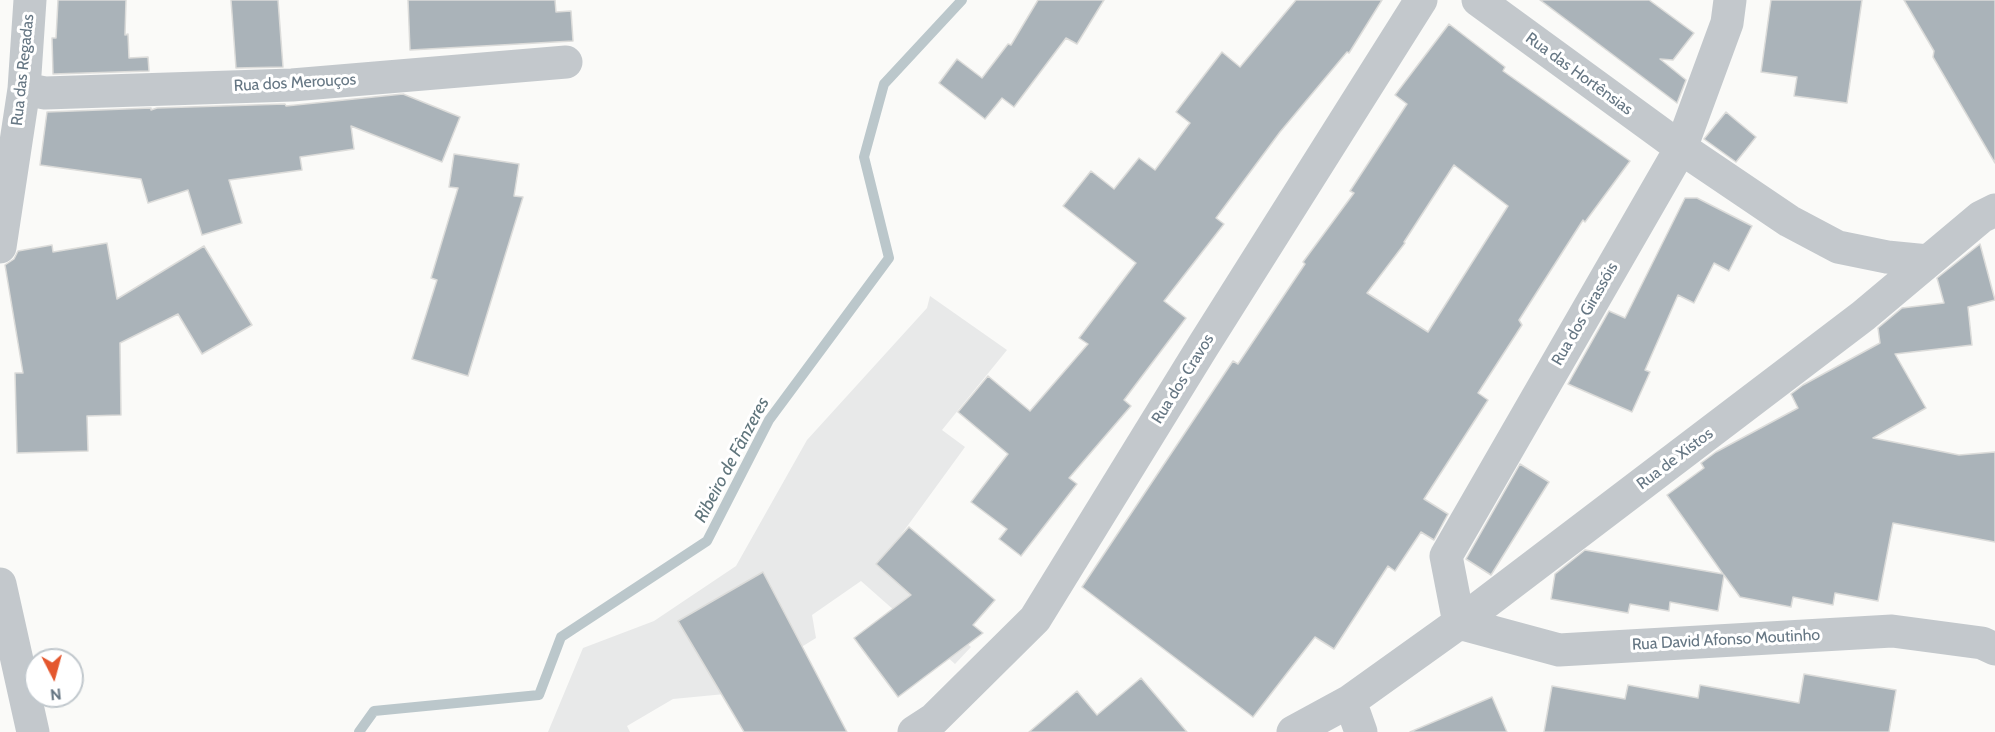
<!DOCTYPE html>
<html>
<head>
<meta charset="utf-8">
<style>
  body { margin:0 }
  #map { position:relative; width:1995px; height:732px; overflow:hidden; background:#fafaf8; font-family:Cabin,sans-serif }
  canvas { display:block }
  .north { position:absolute; left:24px; top:648px; width:60px; height:60px; box-sizing:border-box; background:#fff; border:2px solid #c1c8cd; border-radius:50%; rotate:174deg; font-size:16px; font-weight:700; line-height:24px; text-align:center; color:#657683 }
  .north::after { content:''; display:block; margin:auto; width:21px; height:27px; background:#e4572e; clip-path:polygon(50% 0,100% 100%,50% 72%,0 100%) }
</style>
</head>
<body>
<div id="map">
<canvas width="1995" height="732"></canvas>
<div class="north">N</div>
</div>
<script>
const ctx = document.querySelector('canvas').getContext('2d');
ctx.lineJoin = 'round';
function paint(path, color) {
  ctx.fillStyle = color;
  ctx.fill(path, 'evenodd');
}
function toPath(rows) {
  const path = new Path2D();
  for (const r of rows) {
    path.moveTo(r[0], r[1]);
    for (let i = 2; i < r.length; i += 2) path.lineTo(r[i], r[i + 1]);
  }
  return path;
}
function strokePath(path, color, width, dash) {
  ctx.strokeStyle = color;
  ctx.lineWidth = width;
  ctx.lineCap = dash ? 'butt' : 'round';
  ctx.setLineDash(dash || []);
  ctx.stroke(path);
}
function write(font, color, halo, rows, align = 'center') {
  ctx.font = font + ' Cabin,sans-serif';
  ctx.lineWidth = 6;
  ctx.setLineDash([]);
  ctx.textBaseline = 'middle';
  ctx.strokeStyle = halo;
  ctx.fillStyle = color;
  for (const [text, x, y, turn = 0] of rows) {
    ctx.save();
    ctx.translate(x, y);
    ctx.rotate((+turn || 0) * Math.PI / 180);
    ctx.textAlign = isNaN(turn) ? turn : align;
    if (halo) ctx.strokeText(text, 0, 0);
    ctx.fillText(text, 0, 0);
    ctx.restore();
  }
}
paint(toPath([
  [930,296,1007,350,942,430,965,447,879,565,971,647,955,664,861,581,812,615,816,638,725,694,673,699,627,726,630,732,548,732,583,648,654,621,736,566,807,440,927,308]
]), '#e8e9e9');
strokePath(toPath([
  [359,732,374,711,539,695,561,637,707,541,769,420,889,258,864,157,884,84,962,0]
]), '#bbc7cb', 10);
const building = toPath([
  [58,0,126,0,125,35,128,34,129,58,148,57,149,71,53,74,52,38,56,38,58,0],
  [231,0,278,0,283,67,236,68,231,0],
  [408,0,555,0,556,12,571,11,573,41,410,50,408,0],
  [1038,0,1104,0,1077,44,1066,38,1014,107,1002,98,985,119,939,83,957,59,982,78,1008,44,1011,45,1038,0],
  [1296,0,1382,0,1349,53,1347,52,1280,132,1216,218,1224,224,1164,301,1186,318,1124,400,1131,406,1069,478,1077,484,1021,556,999,539,1007,529,971,502,1008,454,958,412,988,376,1030,411,1088,344,1079,338,1136,263,1063,206,1091,171,1114,189,1139,158,1155,170,1190,123,1176,112,1222,52,1240,67,1296,0],
  [1540,0,1649,0,1694,33,1673,60,1660,59,1686,80,1677,103,1540,0],
  [1771,0,1862,0,1847,103,1794,96,1797,77,1761,72,1771,0],
  [1904,0,1995,0,1995,163,1933,57,1934,51,1904,0],
  [1449,24,1505,67,1503,71,1630,161,1585,222,1583,220,1519,320,1522,325,1478,393,1488,400,1424,499,1448,514,1434,540,1421,532,1395,571,1388,566,1334,649,1315,637,1253,717,1082,587,1233,361,1238,364,1305,264,1303,262,1354,193,1350,191,1407,104,1395,95,1449,24],
  [1454,165,1508,206,1428,332,1367,293,1405,243,1404,242,1454,165],
  [403,94,460,117,442,162,351,126,354,149,300,157,302,170,229,180,242,223,202,235,188,190,148,203,141,179,40,165,47,112,151,108,151,110,157,108,285,104,286,106,403,94],
  [1726,112,1756,137,1736,162,1704,139,1726,112],
  [454,154,519,164,514,196,523,197,468,376,412,359,437,280,431,278,458,188,449,187,454,154],
  [1685,198,1697,198,1752,226,1729,271,1714,263,1694,303,1678,295,1645,370,1650,372,1632,412,1568,384,1609,311,1625,318,1685,198],
  [107,243,117,299,204,246,252,325,202,354,178,314,120,343,121,415,87,416,88,451,17,453,15,373,23,373,5,265,14,259,18,251,52,245,53,252,107,243],
  [1980,244,1995,300,1968,307,1972,345,1895,354,1926,408,1873,438,1959,455,1995,452,1995,542,1893,523,1878,601,1835,593,1833,605,1793,597,1791,607,1740,597,1724,575,1718,611,1670,602,1669,611,1630,604,1628,613,1551,599,1555,574,1585,550,1723,574,1667,495,1704,468,1701,463,1716,452,1798,408,1791,394,1803,385,1880,343,1878,328,1902,308,1944,303,1937,278,1980,244],
  [1520,464,1549,482,1491,575,1466,559,1520,464],
  [909,527,995,600,973,625,983,633,898,697,854,638,911,595,876,564,909,527],
  [763,572,847,732,744,732,678,621,763,572],
  [1804,674,1896,690,1889,732,1544,732,1552,686,1625,699,1628,685,1698,698,1700,685,1799,703,1804,674],
  [1141,678,1187,732,1029,732,1077,691,1097,715,1141,678],
  [1492,697,1507,732,1410,732,1492,697]
]);
paint(building, '#aab3b9');
strokePath(building, '#dcdcda', 1.5);
strokePath(toPath([
  [1478,0,1681,148,1789,221,1838,247,1887,257,1928,261],
  [1730,0,1727,23,1681,148,1446,556,1459,623,1559,650,1892,631,1982,643,1995,649],
  [24,89,45,93,292,85,566,62],
  [0,247,24,89,30,0],
  [0,584,33,732],
  [1350,701,1361,732],
  [914,732,934,719,1035,619,1203,346,1421,0],
  [1293,732,1350,701,1459,623,1863,316,1981,217,1995,210]
]), '#c3c8cc', 33);
write('16px', '#657683', '#fff', [
  ["Rua das Regadas",23,70,-84],
  ["Rua das Hortênsias",1579,74,36],
  ["Rua dos Merouços",295,83,-3],
  ["Rua dos Girassóis",1585,314,-60],
  ["Rua dos Cravos",1183,379,-58],
  ["Rua de Xistos",1675,459,-37],
  ["Rua David Afonso Moutinho",1726,640,-3]
]);
write('italic 18px', '#60757c', '#fff', [
  ["Ribeiro de Fânzeres",732,460,-62]
]);
</script>
</body>
</html>
